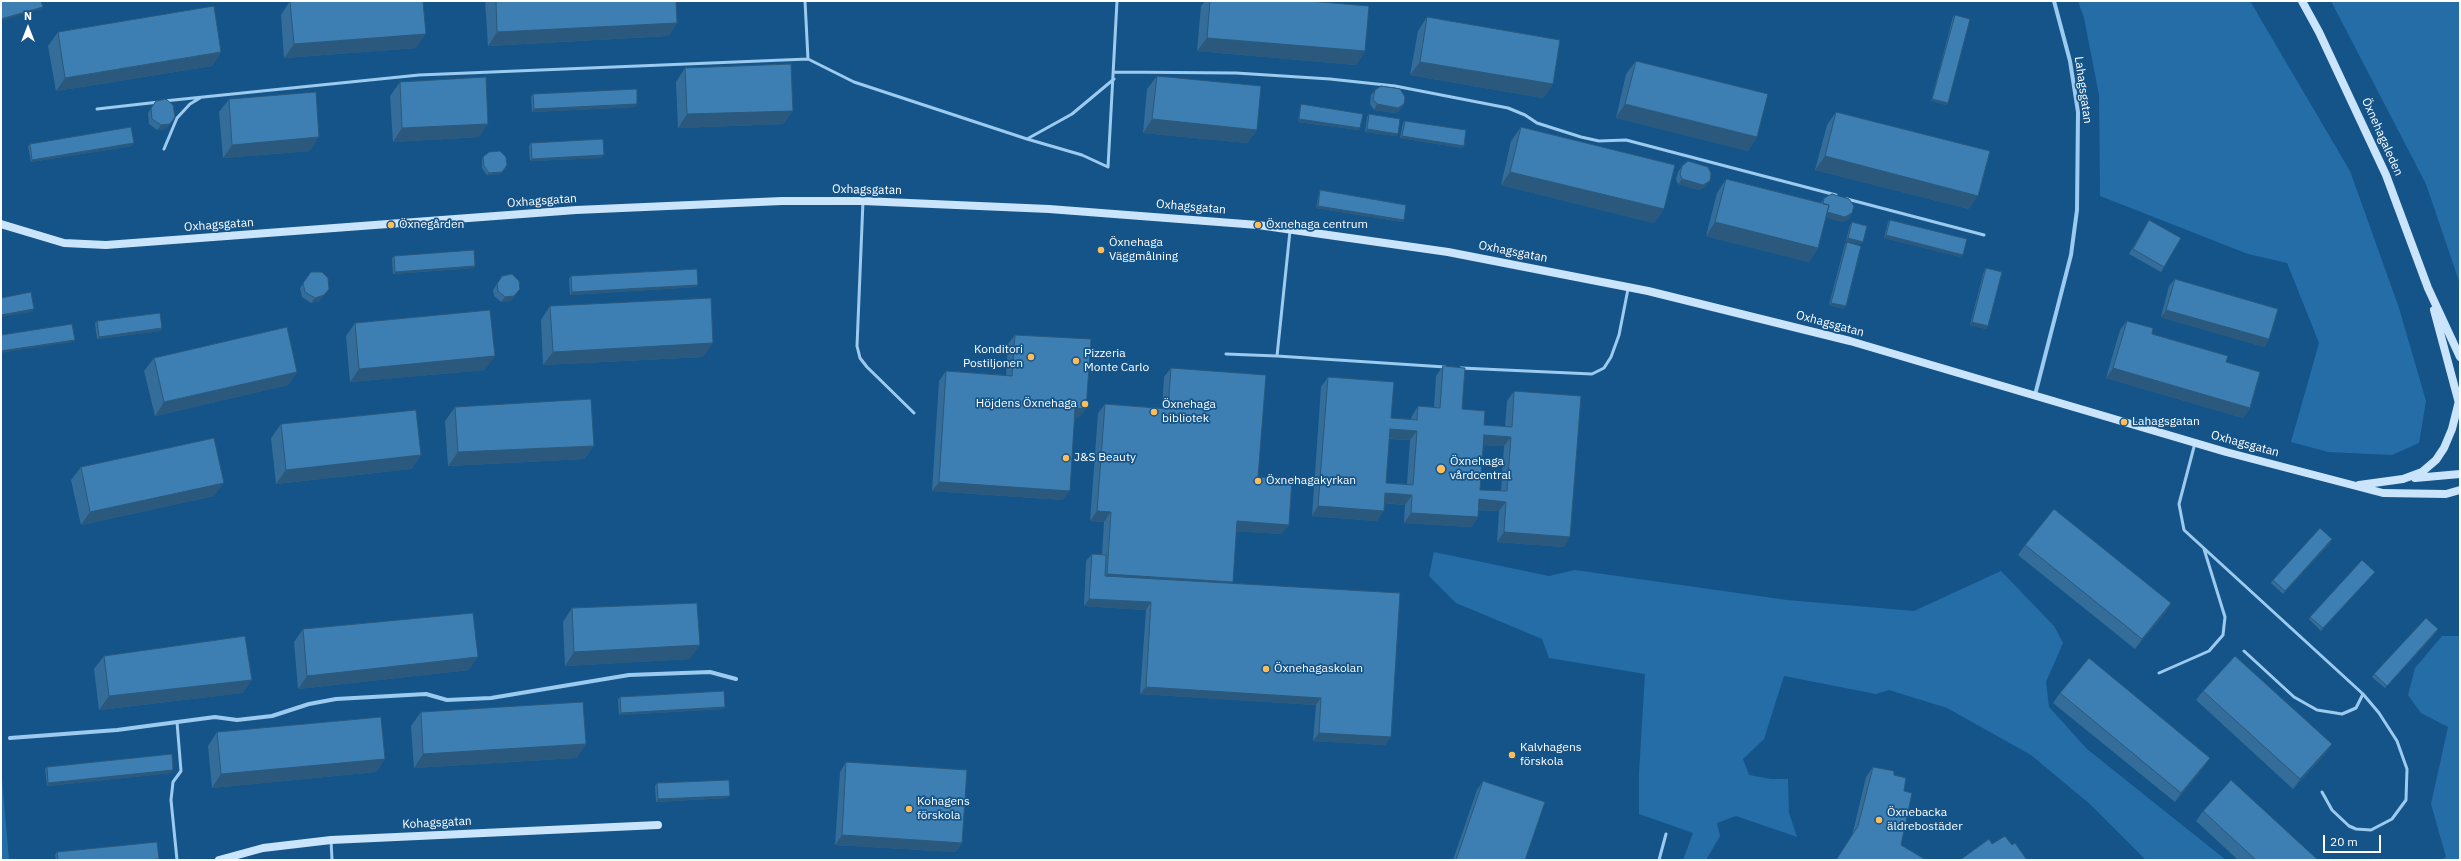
<!DOCTYPE html>
<html>
<head>
<meta charset="utf-8">
<style>
  body { margin:0 }
  #map { position:relative; width:2461px; height:861px; overflow:hidden; background:#155489; font-family:"IBM Plex Sans",sans-serif }
  canvas { display:block }
  .frame { position:absolute; inset:0; border:2px solid #fff; pointer-events:none }
  .north { position:absolute; left:8px; top:8px; width:40px; height:40px; -webkit-text-stroke:3px #155489; paint-order:stroke; rotate:0deg; font-size:11px; font-weight:700; line-height:16px; text-align:center; color:#fff }
  .north::after { content:''; display:block; margin:auto; width:14px; height:18px; background:#fff; clip-path:polygon(50% 0,100% 100%,50% 72%,0 100%) }
  .scale { position:absolute; left:2323px; top:835px; width:58px; height:18px; box-sizing:border-box; border:2px solid #fff; border-top:0; padding-left:5px; font-size:12px; line-height:14px; white-space:nowrap; color:#fff; -webkit-text-stroke:3px #155489; paint-order:stroke }
</style>
</head>
<body>
<div id="map">
<canvas width="2461" height="861"></canvas>
<div class="frame"></div>
<div class="north">N</div>
<div class="scale">20 m</div>
</div>
<script>
const ctx = document.querySelector('canvas').getContext('2d');
ctx.lineJoin = 'round';
function paint(path, color) {
  ctx.fillStyle = color;
  ctx.fill(path, 'evenodd');
}
function toPath(rows) {
  const path = new Path2D();
  for (const r of rows) {
    path.moveTo(r[0], r[1]);
    for (let i = 2; i < r.length; i += 2) path.lineTo(r[i], r[i + 1]);
  }
  return path;
}
function strokePath(path, color, width, dash) {
  ctx.strokeStyle = color;
  ctx.lineWidth = width;
  ctx.lineCap = dash ? 'butt' : 'round';
  ctx.setLineDash(dash || []);
  ctx.stroke(path);
}
function write(font, color, halo, rows, align = 'center') {
  ctx.font = font + ' "IBM Plex Sans",sans-serif';
  ctx.lineWidth = 3.5;
  ctx.setLineDash([]);
  ctx.textBaseline = 'middle';
  ctx.strokeStyle = halo;
  ctx.fillStyle = color;
  for (const [text, x, y, turn = 0] of rows) {
    ctx.save();
    ctx.translate(x, y);
    ctx.rotate((+turn || 0) * Math.PI / 180);
    ctx.textAlign = isNaN(turn) ? turn : align;
    if (halo) ctx.strokeText(text, 0, 0);
    ctx.fillText(text, 0, 0);
    ctx.restore();
  }
}
paint(toPath([
  [2078,1,2250,1,2350,171,2399,308,2426,401,2419,443,2392,455,2328,452,2291,442,2319,343,2287,263,2248,254,2100,196,2099,95,2084,18],
  [2331,1,2460,1,2460,284,2426,184],
  [1434,552,1549,576,1575,570,1787,600,1914,611,2001,571,2054,626,2063,643,2046,682,2049,707,2087,749,2226,860,2146,860,2091,805,2031,755,1947,708,1889,690,1876,694,1784,676,1764,739,1743,759,1749,775,1771,779,1788,779,1789,813,1797,837,1736,816,1717,823,1720,836,1706,860,1683,860,1693,833,1639,814,1639,773,1645,674,1549,658,1542,639,1456,603,1429,576],
  [2442,636,2460,636,2460,860,2440,860,2446,857,2431,804,2448,727,2421,713,2408,695,2415,668],
  [1,766,9,860,1,860]
]), '#246da7');
strokePath(toPath([
  [805,1,808,59],
  [1114,72,1236,73,1330,79,1395,86,1508,108,1525,115,1537,123,1581,137,1599,141,1626,140,1836,195],
  [164,101,419,75,808,59,854,82,1027,139,1082,155,1108,167,1117,1],
  [97,109,159,102],
  [1027,139,1072,114,1114,79],
  [164,149,177,118,190,104,200,98],
  [1847,199,1984,235],
  [863,201,857,346,860,358,867,367,914,413],
  [1290,231,1277,356,1445,367],
  [1226,354,1277,356],
  [1461,368,1592,374,1604,368,1611,357,1619,335,1628,289],
  [2195,443,2179,504,2184,530,2363,694,2379,713,2397,741,2407,769,2406,800,2392,819,2371,830,2356,829,2349,826,2332,810,2322,792],
  [2244,651,2294,697,2317,710,2342,714,2356,708,2363,694],
  [2159,673,2209,651,2223,635,2225,617,2204,549],
  [177,722,181,771,173,782,171,800,177,860],
  [331,840,332,860],
  [1659,860,1666,834]
]), '#9ccbef', 3);
strokePath(toPath([
  [2035,395,2071,255,2077,210,2078,112,2070,61,2054,1],
  [10,738,117,730,215,717,237,720,272,716,309,704,336,699,426,694,447,700,491,698,629,675,710,672,736,679]
]), '#9ccbef', 4);
strokePath(toPath([
  [2302,1,2319,32,2386,175,2428,288,2460,357],
  [1,224,64,243,106,245,576,210,782,201,863,201,1049,209,1258,225,1448,252,1648,291,1850,341,2226,452,2383,493,2446,494,2460,490],
  [2434,310,2460,407],
  [2415,478,2460,474],
  [2359,485,2403,479,2422,472,2436,460,2444,448,2452,429,2459,401],
  [219,860,263,848,331,840,658,825]
]), '#cae4fb', 8);
paint(toPath([
  [290,1,416,48,284,58,281,15],
  [485,1,676,1,677,23,668,36,488,46],
  [1205,1,1308,1,1365,51,1356,65,1197,51,1201,6],
  [1955,15,1948,103,1946,105,1931,101,1953,17],
  [1427,17,1553,84,1543,98,1410,75,1418,31],
  [58,32,221,52,212,66,56,91,48,46],
  [1636,61,1757,137,1748,151,1616,118,1626,74],
  [685,68,793,111,783,124,678,128,676,82],
  [1157,76,1257,130,1247,143,1143,133,1147,89],
  [400,82,479,137,393,142,390,96],
  [1375,90,1404,104,1400,110,1395,113,1374,110,1370,104,1371,95],
  [533,94,636,107,532,112,531,97],
  [229,99,310,151,223,158,219,112],
  [156,101,175,117,166,129,157,130,149,124,148,113],
  [1301,104,1360,128,1359,130,1298,122,1300,107],
  [1836,112,1969,209,1815,170,1827,125],
  [1369,114,1396,136,1365,132,1367,117],
  [1405,121,1464,146,1462,148,1400,138,1403,123],
  [1521,127,1664,209,1654,223,1501,185,1511,141],
  [531,143,602,158,530,161,529,146],
  [30,144,132,146,31,162,28,146],
  [483,157,506,168,500,174,487,175,482,168,482,160],
  [1682,166,1706,186,1699,190,1678,184,1676,179,1678,172],
  [1726,179,1821,203,1824,198,1852,213,1849,219,1842,222,1826,217,1818,248,1809,262,1706,236,1717,193],
  [1320,190,1404,220,1402,222,1316,208,1319,193],
  [1890,220,1961,257,1884,238,1888,222],
  [2149,220,2164,267,2161,272,2129,254],
  [1852,222,1861,244,1846,241,1850,225],
  [1847,242,1844,309,1829,305,1845,244],
  [394,256,473,268,393,274,392,258],
  [1986,268,1988,326,1986,329,1970,325,1984,271],
  [311,272,320,301,311,303,302,297,300,288],
  [502,276,511,301,501,302,494,296,493,290],
  [571,276,698,285,696,287,570,295,569,279],
  [2175,279,2269,339,2264,347,2161,317,2169,286],
  [550,306,703,357,543,365,541,320],
  [97,321,161,331,97,339,95,323],
  [2127,321,2152,334,2226,362,2250,408,2243,418,2106,378,2120,330],
  [355,323,485,370,350,382,346,336],
  [1015,335,1079,418,1075,418,1063,500,932,491,939,381,946,371,1006,375,1008,344],
  [154,358,297,372,288,385,155,416,144,371],
  [1443,366,1462,409,1484,425,1505,426,1507,401,1514,391,1564,547,1497,542,1499,511,1478,510,1478,517,1471,527,1404,523,1405,505,1384,503,1377,521,1312,516,1321,387,1328,377,1391,418,1411,419,1412,416,1418,406,1434,407,1436,376],
  [1389,439,1410,440,1407,484,1386,483],
  [1483,445,1504,446,1501,491,1480,490],
  [1171,368,1258,477,1282,534,1236,531,1232,583,1386,745,1313,741,1316,705,1140,694,1146,610,1084,606,1086,561,1092,554,1102,554,1104,522,1090,521,1098,413,1105,404,1162,408,1164,377],
  [455,407,594,446,584,459,448,466,445,421],
  [281,424,421,455,411,469,276,484,271,438],
  [81,467,214,496,81,525,71,480],
  [2331,542,2283,594,2271,583,2273,580],
  [2025,545,2171,603,2165,613,2135,649,2018,555],
  [2375,572,2321,631,2309,619,2310,617],
  [572,608,690,659,565,666,563,622],
  [303,629,469,670,298,689,294,642],
  [2437,632,2385,688,2372,677,2374,674],
  [104,656,252,680,242,693,99,710,94,669],
  [2203,691,2325,754,2293,789,2196,700],
  [2060,693,2210,758,2203,768,2175,802,2053,703],
  [620,697,725,707,723,709,619,715,618,699],
  [421,712,586,744,576,758,414,768,411,726],
  [217,732,385,759,376,772,212,788,208,746],
  [846,762,962,843,955,852,835,845,840,772],
  [47,767,171,773,47,786,45,769],
  [1873,767,1894,775,1904,791,1901,845,1852,836,1866,777],
  [1483,781,1525,860,1453,860,1477,790],
  [657,783,728,798,656,802,655,786],
  [2203,811,2318,860,2238,860,2196,821],
  [57,852,158,860,56,860,55,855]
]), '#346d99');
paint(toPath([
  [43,7,41,9,1,21,1,19],
  [677,23,668,36,488,46,497,32],
  [426,34,416,48,284,58,294,44],
  [1207,38,1365,51,1356,65,1197,51],
  [221,52,212,66,56,91,65,78],
  [1420,62,1553,84,1543,98,1410,75],
  [1932,99,1948,103,1946,105,1931,101],
  [637,104,636,107,532,112,534,109],
  [1377,104,1404,104,1400,110,1395,113,1374,110],
  [1625,104,1757,137,1748,151,1616,118],
  [793,111,783,124,678,128,687,114],
  [175,117,166,129,157,130,161,125],
  [1152,119,1257,130,1247,143,1143,133],
  [1299,119,1360,128,1359,130,1298,122],
  [488,124,479,137,393,142,402,128],
  [1367,129,1398,134,1396,136,1365,132],
  [1402,136,1464,146,1462,148,1400,138],
  [319,137,310,151,223,158,232,145],
  [134,143,132,146,31,162,32,160],
  [604,155,602,158,530,161,532,159],
  [1825,156,1978,196,1969,209,1815,170],
  [507,165,500,174,487,175,489,173],
  [1510,172,1664,209,1654,223,1501,185],
  [1682,179,1710,181,1706,186,1699,190,1678,184],
  [1318,206,1404,220,1402,222,1316,208],
  [1827,212,1852,213,1849,219,1842,222,1823,217],
  [1715,222,1818,248,1809,262,1706,236],
  [1886,235,1963,255,1961,257,1884,238],
  [1848,238,1863,242,1861,244,1846,241],
  [475,266,473,268,393,274,395,272],
  [698,285,696,287,570,295,572,292],
  [329,289,320,301,311,303,315,298],
  [520,289,511,301,501,302,505,297],
  [1831,303,1846,306,1844,309,1829,305],
  [34,309,32,312,1,317,1,315],
  [2166,310,2269,339,2264,347,2161,317],
  [1972,322,1988,326,1986,329,1970,325],
  [162,328,161,331,97,339,99,337],
  [75,340,73,342,1,353,1,351],
  [713,343,703,357,543,365,553,352],
  [495,356,485,370,350,382,359,369],
  [2113,368,2250,408,2243,418,2106,378],
  [297,372,288,385,155,416,164,402],
  [1075,408,1086,409,1079,418,1069,418],
  [1390,429,1417,431,1410,440,1383,438],
  [1484,435,1511,437,1504,446,1477,445],
  [594,446,584,459,448,466,458,452],
  [421,455,411,469,276,484,286,470],
  [939,482,1070,491,1063,500,932,491],
  [224,483,214,496,81,525,90,512],
  [1385,493,1412,495,1405,505,1378,502],
  [1479,499,1506,502,1499,511,1472,509],
  [1318,506,1384,511,1377,521,1312,516],
  [1097,511,1111,512,1104,522,1090,521],
  [1411,513,1478,517,1471,527,1404,523],
  [1237,521,1289,525,1282,534,1230,531],
  [1504,532,1570,537,1564,547,1497,542],
  [2332,539,2331,542,2283,594,2285,591],
  [2375,572,2373,574,2321,631,2323,628],
  [1107,574,1233,582,1226,591,1100,584],
  [1089,599,1151,602,1146,610,1084,606],
  [2171,603,2165,613,2135,649,2142,639],
  [2438,629,2437,632,2385,688,2387,686],
  [700,645,690,659,565,666,574,652],
  [478,657,469,670,298,689,307,676],
  [252,680,242,693,99,710,109,696],
  [1146,687,1321,698,1316,705,1140,694],
  [725,707,723,709,619,715,621,713],
  [1319,733,1391,737,1386,745,1313,741],
  [586,744,576,758,414,768,423,754],
  [2332,744,2325,754,2293,789,2300,779],
  [2210,758,2203,768,2175,802,2181,793],
  [385,759,376,772,212,788,221,774],
  [173,770,171,773,47,786,48,783],
  [730,796,728,798,656,802,658,799],
  [842,835,962,843,955,852,835,845]
]), '#2b597d');
const building = toPath([
  [1,1,41,1,43,7,1,19,1,1],
  [290,1,423,1,426,34,294,44,290,1],
  [496,1,676,1,677,23,497,32,496,1],
  [1210,1,1308,1,1369,6,1365,51,1207,38,1210,1],
  [214,6,221,52,65,78,58,32,214,6],
  [1955,15,1970,19,1948,103,1932,99,1955,15],
  [1427,17,1560,40,1553,84,1420,62,1427,17],
  [1636,61,1768,94,1757,137,1625,104,1636,61],
  [791,64,793,111,687,114,685,68,791,64],
  [1157,76,1261,86,1257,130,1152,119,1157,76],
  [486,77,488,124,402,128,400,82,486,77],
  [1381,86,1400,89,1405,97,1404,104,1398,108,1377,104,1373,99,1375,90,1381,86],
  [637,89,637,104,534,109,533,94,637,89],
  [316,92,319,137,232,145,229,99,316,92],
  [166,99,173,105,175,117,170,124,161,125,152,119,151,108,156,101,166,99],
  [1301,104,1363,114,1360,128,1299,119,1301,104],
  [1836,112,1990,151,1978,196,1825,156,1836,112],
  [1369,114,1400,119,1398,134,1367,129,1369,114],
  [1405,121,1466,130,1464,146,1402,136,1405,121],
  [131,127,134,143,32,160,30,144,131,127],
  [1521,127,1675,165,1664,209,1510,172,1521,127],
  [603,139,604,155,532,159,531,143,603,139],
  [500,151,506,157,507,165,502,172,489,173,484,166,483,157,489,152,500,151],
  [1688,161,1708,167,1711,173,1710,181,1703,185,1682,179,1680,174,1682,166,1688,161],
  [1726,179,1829,205,1818,248,1715,222,1726,179],
  [1320,190,1406,205,1404,220,1318,206,1320,190],
  [1832,194,1849,199,1854,206,1852,213,1845,217,1827,212,1829,205,1823,204,1824,198,1832,194],
  [1890,220,1967,239,1963,255,1886,235,1890,220],
  [2149,220,2181,238,2164,267,2133,249,2149,220],
  [1852,222,1867,226,1863,242,1848,238,1852,222],
  [1847,242,1861,246,1846,306,1831,303,1847,242],
  [474,250,475,266,395,272,394,256,474,250],
  [1986,268,2002,272,1988,326,1972,322,1986,268],
  [697,269,698,285,572,292,571,276,697,269],
  [311,272,322,272,328,278,329,289,324,295,315,298,305,292,303,283,311,272],
  [512,274,519,281,520,289,514,296,505,297,498,291,497,284,502,276,512,274],
  [2175,279,2278,309,2269,339,2166,310,2175,279],
  [31,292,34,309,1,315,1,298,31,292],
  [711,298,713,343,553,352,550,306,711,298],
  [490,310,495,356,359,369,355,323,490,310],
  [160,313,162,328,99,337,97,321,160,313],
  [2127,321,2153,328,2152,334,2228,356,2226,362,2260,372,2250,408,2113,368,2127,321],
  [72,324,75,340,1,351,1,335,72,324],
  [287,327,297,372,164,402,154,358,287,327],
  [1015,335,1091,339,1086,409,1075,408,1070,491,939,482,946,371,1012,376,1015,335],
  [1443,366,1465,368,1462,409,1485,411,1484,425,1512,427,1514,391,1581,396,1570,537,1504,532,1506,502,1479,499,1478,517,1411,513,1412,495,1385,493,1384,511,1318,506,1328,377,1394,382,1391,418,1417,420,1418,406,1440,408,1443,366],
  [1390,429,1417,431,1413,485,1386,483,1390,429],
  [1484,435,1511,437,1507,491,1480,490,1484,435],
  [1171,368,1266,375,1258,477,1292,479,1289,525,1237,521,1233,582,1107,574,1111,512,1097,511,1105,404,1168,409,1171,368],
  [591,399,594,446,458,452,455,407,591,399],
  [416,410,421,455,286,470,281,424,416,410],
  [214,438,224,483,90,512,81,467,214,438],
  [2054,509,2171,603,2142,639,2025,545,2054,509],
  [2320,528,2332,539,2285,591,2273,580,2320,528],
  [1092,554,1106,555,1105,576,1400,593,1391,737,1319,733,1321,698,1146,687,1151,602,1089,599,1092,554],
  [2362,560,2375,572,2323,628,2310,617,2362,560],
  [697,603,700,645,574,652,572,608,697,603],
  [473,613,478,657,307,676,303,629,473,613],
  [2426,618,2438,629,2387,686,2374,674,2426,618],
  [245,636,252,680,109,696,104,656,245,636],
  [2235,656,2332,744,2300,779,2203,691,2235,656],
  [2089,658,2210,758,2181,793,2060,693,2089,658],
  [724,691,725,707,621,713,620,697,724,691],
  [583,702,586,744,423,754,421,712,583,702],
  [381,717,385,759,221,774,217,732,381,717],
  [172,754,173,770,48,783,47,767,172,754],
  [846,762,967,770,962,843,842,835,846,762],
  [1873,767,1894,771,1894,775,1906,778,1904,791,1912,793,1901,845,1926,860,1836,860,1858,826,1873,767],
  [729,780,730,796,658,799,657,783,729,780],
  [2231,780,2318,860,2256,860,2203,811,2231,780],
  [1483,781,1545,802,1525,860,1456,860,1483,781],
  [2005,836,2012,845,2015,843,2027,860,1960,860,1989,839,1992,844,2005,836],
  [157,842,159,859,149,860,58,860,57,852,157,842]
]);
paint(building, '#3d7fb2');
strokePath(building, '#2b597d', 1);
for (const [x, y, r, color] of [
  [391,225,4,"#ffbd5a"],
  [1258,225,4,"#ffbd5a"],
  [1101,250,4,"#ffbd5a"],
  [1031,357,4,"#ffbd5a"],
  [1076,361,4,"#ffbd5a"],
  [1085,404,4,"#ffbd5a"],
  [1154,412,4,"#ffbd5a"],
  [2124,422,4,"#ffbd5a"],
  [1066,458,4,"#ffbd5a"],
  [1441,469,5,"#ffbd5a"],
  [1258,481,4,"#ffbd5a"],
  [1266,669,4,"#ffbd5a"],
  [1512,755,4,"#ffbd5a"],
  [909,809,4,"#ffbd5a"],
  [1879,820,4,"#ffbd5a"]
]) {
  const dot = new Path2D();
  dot.arc(x, y, r, 0, 2 * Math.PI);
  ctx.fillStyle = color;
  ctx.fill(dot);
  strokePath(dot, '#155489', 1.5);
}
write('12px', '#fff', '#155489', [
  ["Lahagsgatan",2083,90,82],
  ["Öxnehagaleden",2382,137,66],
  ["Oxhagsgatan",867,190,1],
  ["Oxhagsgatan",542,201,-4],
  ["Oxhagsgatan",1191,207,5],
  ["Oxhagsgatan",219,225,-4],
  ["Oxhagsgatan",1513,252,11],
  ["Oxhagsgatan",1830,324,15],
  ["Oxhagsgatan",2245,444,15],
  ["Kohagsgatan",437,823,-3]
]);
write('12px', '#fff', '#155489', [
  ["Öxnegården",399,225],
  ["Öxnehaga centrum",1266,225],
  ["Öxnehaga",1109,243],
  ["Väggmålning",1109,257],
  ["Konditori",1023,350,"right"],
  ["Postiljonen",1023,364,"right"],
  ["Pizzeria",1084,354],
  ["Monte Carlo",1084,368],
  ["Höjdens Öxnehaga",1077,404,"right"],
  ["Öxnehaga",1162,405],
  ["bibliotek",1162,419],
  ["Lahagsgatan",2132,422],
  ["J&S Beauty",1074,458],
  ["Öxnehaga",1450,462],
  ["vårdcentral",1450,476],
  ["Öxnehagakyrkan",1266,481],
  ["Öxnehagaskolan",1274,669],
  ["Kalvhagens",1520,748],
  ["förskola",1520,762],
  ["Kohagens",917,802],
  ["förskola",917,816],
  ["Öxnebacka",1887,813],
  ["äldrebostäder",1887,827]
], 'left');
</script>
</body>
</html>
